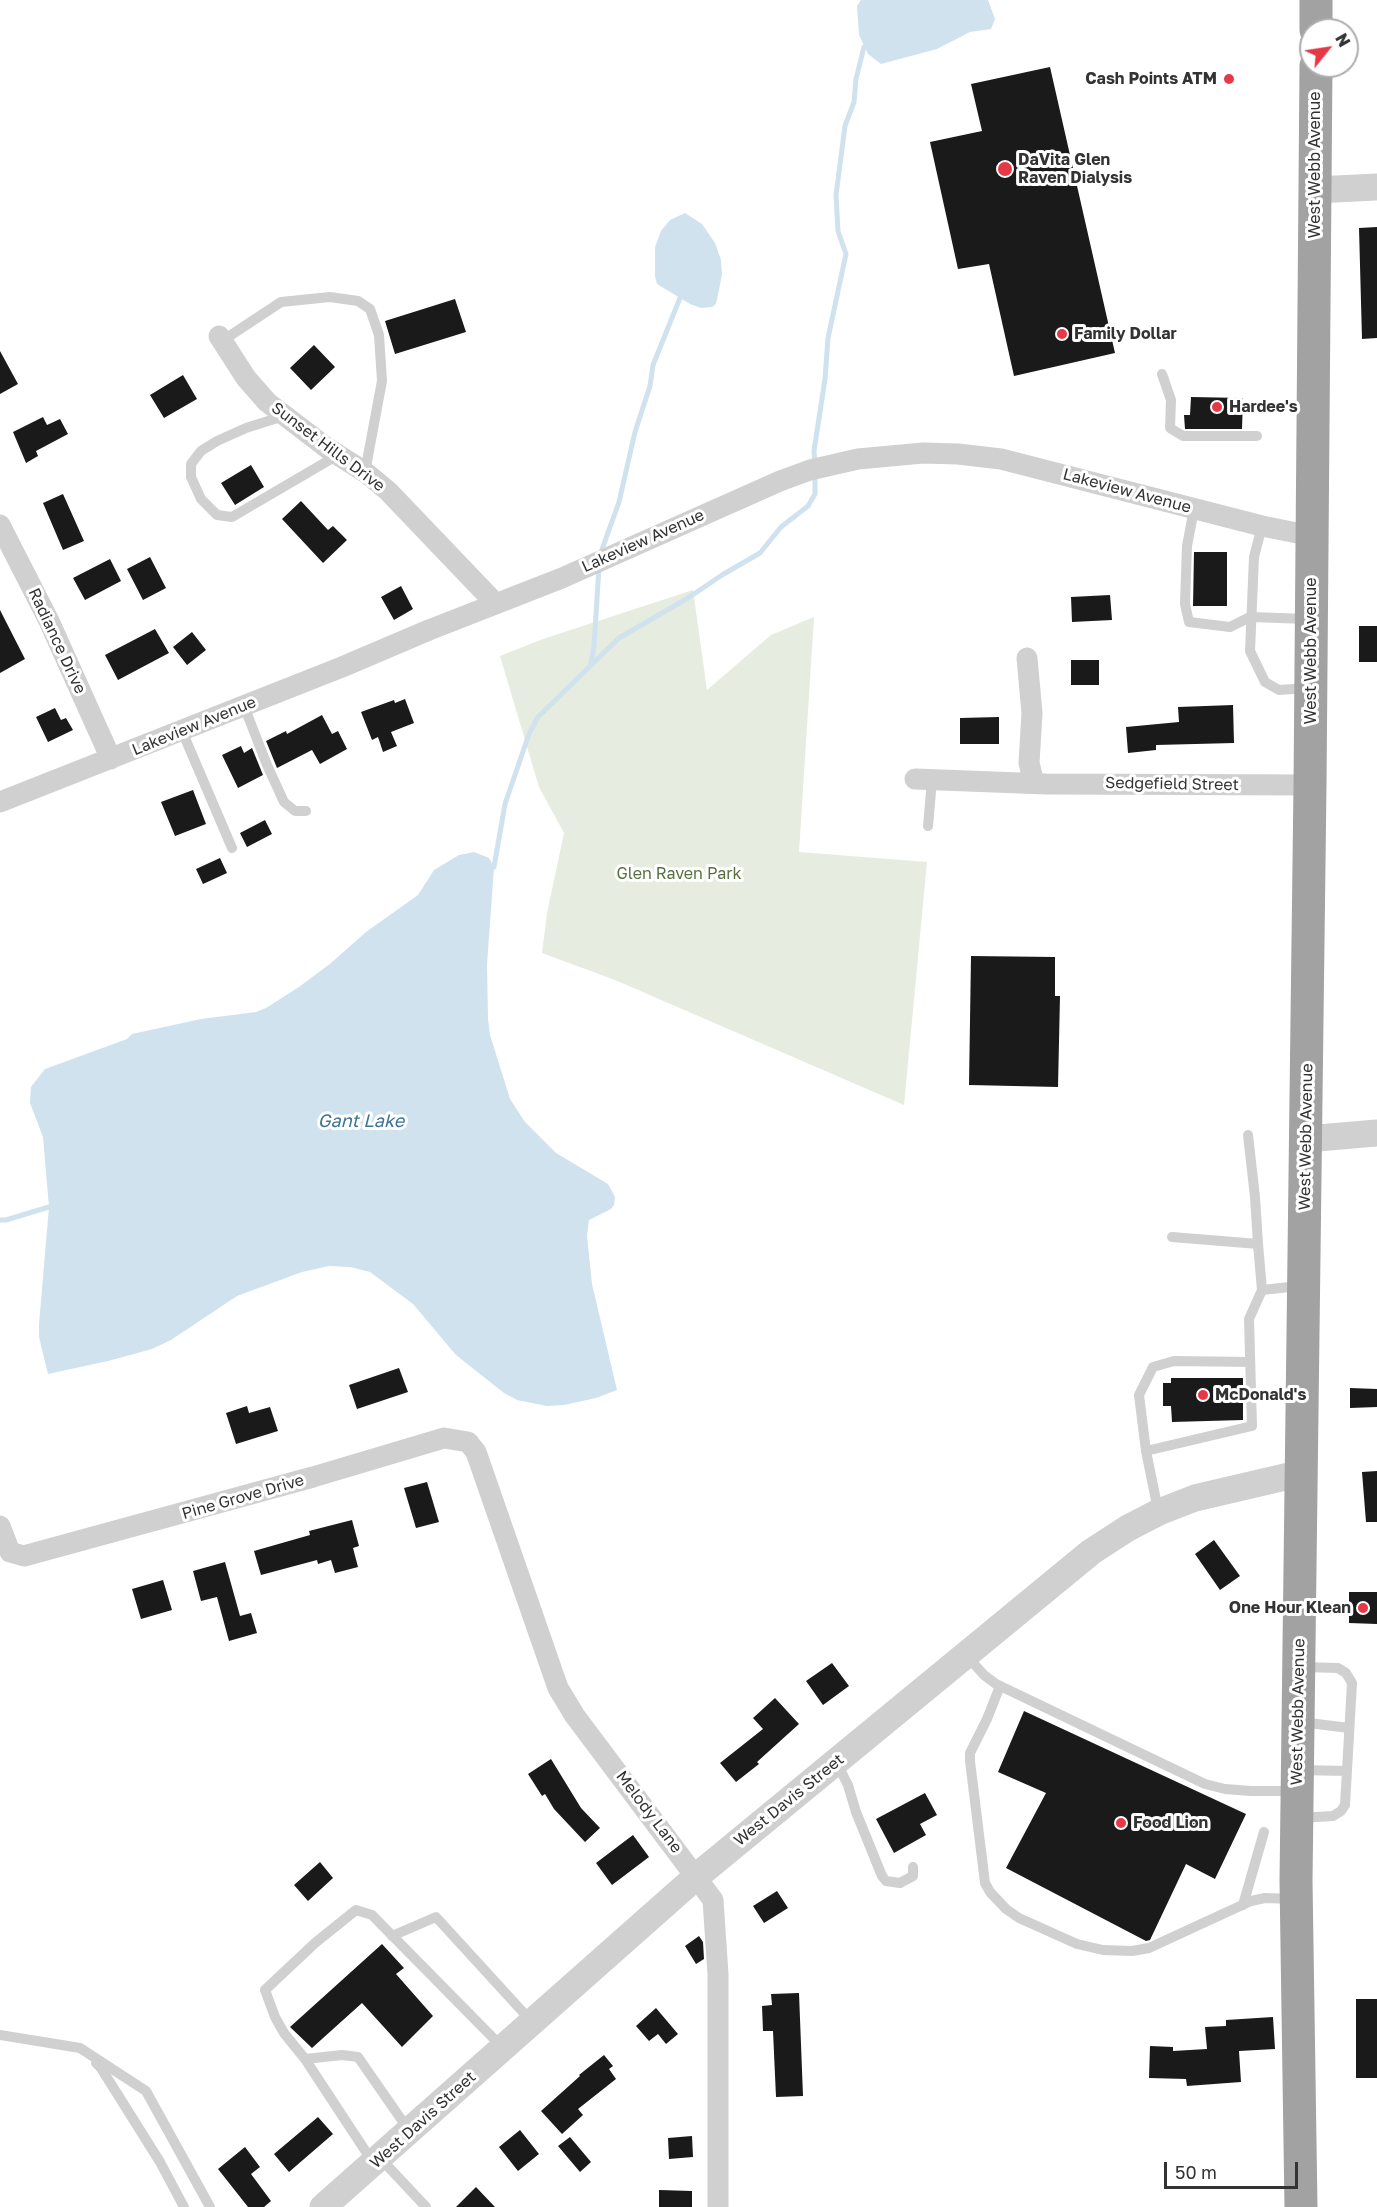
<!DOCTYPE html>
<html>
<head>
<meta charset="utf-8">
<style>
  body { margin:0 }
  #map { position:relative; width:1377px; height:2207px; overflow:hidden; background:#fff; font-family:"Golos Text",sans-serif }
  canvas { display:block }
  .north { position:absolute; left:1299px; top:18px; width:60px; height:60px; box-sizing:border-box; background:#fff; border:2px solid #adadad; border-radius:50%; rotate:60deg; font-size:16px; font-weight:700; line-height:24px; text-align:center; color:#333 }
  .north::after { content:''; display:block; margin:auto; width:21px; height:27px; background:#e63946; clip-path:polygon(50% 0,100% 100%,50% 72%,0 100%) }
  .scale { position:absolute; left:1164px; top:2162px; width:134px; height:27px; box-sizing:border-box; border:3px solid #333; border-top:0; padding-left:8px; font-size:18px; line-height:21px; white-space:nowrap; color:#333; -webkit-text-stroke:4px #fff; paint-order:stroke }
</style>
</head>
<body>
<div id="map">
<canvas width="1377" height="2207"></canvas>
<div class="north">N</div>
<div class="scale">50 m</div>
</div>
<script>
const ctx = document.querySelector('canvas').getContext('2d');
ctx.lineJoin = 'round';
function paint(path, color) {
  ctx.fillStyle = color;
  ctx.fill(path, 'evenodd');
}
function toPath(rows) {
  const path = new Path2D();
  for (const r of rows) {
    path.moveTo(r[0], r[1]);
    for (let i = 2; i < r.length; i += 2) path.lineTo(r[i], r[i + 1]);
  }
  return path;
}
function strokePath(path, color, width, dash) {
  ctx.strokeStyle = color;
  ctx.lineWidth = width;
  ctx.lineCap = dash ? 'butt' : 'round';
  ctx.setLineDash(dash || []);
  ctx.stroke(path);
}
function write(font, color, halo, rows, align = 'center') {
  ctx.font = font + ' "Golos Text",sans-serif';
  ctx.lineWidth = 6;
  ctx.setLineDash([]);
  ctx.textBaseline = 'middle';
  ctx.strokeStyle = halo;
  ctx.fillStyle = color;
  for (const [text, x, y, turn = 0] of rows) {
    ctx.save();
    ctx.translate(x, y);
    ctx.rotate((+turn || 0) * Math.PI / 180);
    ctx.textAlign = isNaN(turn) ? turn : align;
    if (halo) ctx.strokeText(text, 0, 0);
    ctx.fillText(text, 0, 0);
    ctx.restore();
  }
}
paint(toPath([
  [693,590,707,690,771,635,814,617,799,852,927,862,904,1105,615,980,542,953,547,913,564,833,539,787,500,656,543,639]
]), '#e6ecdf');
paint(toPath([
  [861,0,988,0,995,19,991,29,970,32,937,49,881,64,868,54,859,35,857,6],
  [685,213,702,224,715,243,721,260,722,275,716,304,712,307,701,308,690,304,657,284,655,276,655,247,661,231,670,220],
  [474,852,489,858,494,867,487,965,488,1019,490,1035,510,1099,525,1122,556,1153,608,1184,615,1197,614,1205,611,1209,589,1220,587,1236,592,1284,617,1390,596,1398,564,1405,547,1406,517,1400,504,1393,456,1355,413,1304,370,1272,350,1267,329,1266,302,1272,237,1296,171,1340,152,1349,108,1361,48,1374,39,1337,39,1324,49,1207,43,1137,30,1103,31,1087,45,1069,127,1039,132,1034,201,1019,256,1012,266,1008,299,987,331,963,366,932,418,895,434,870,459,855]
]), '#cfe2ee');
strokePath(toPath([
  [815,465,814,451,825,379,828,338,846,254,838,231,836,195,845,126,854,102,856,79,864,47,870,44],
  [600,555,619,502,635,432,650,386,653,365,682,293],
  [591,662,594,647,599,567],
  [488,870,494,867,505,804,529,734,538,717,619,638,688,598,722,575,760,553,781,527,808,506,815,494,815,475],
  [0,1220,6,1220,49,1207,56,1207]
]), '#cfe2ee', 5);
paint(toPath([
  [1050,67,1115,353,1014,376,989,264,958,269,930,142,982,131,971,84],
  [1377,227,1377,338,1362,339,1359,228],
  [455,299,466,332,395,354,385,321],
  [314,345,335,367,311,390,290,368],
  [0,351,18,384,0,394],
  [183,375,197,399,164,418,150,395],
  [1191,397,1243,398,1242,429,1185,429,1184,415,1190,415],
  [43,417,47,425,60,419,68,434,36,451,38,456,26,463,13,432],
  [251,465,264,487,235,505,221,483],
  [63,494,84,541,63,550,43,503],
  [301,501,328,530,333,526,347,540,323,563,282,519],
  [1194,552,1227,552,1227,606,1193,606],
  [150,557,166,588,143,600,127,569],
  [110,559,121,581,85,600,73,578],
  [401,586,413,609,394,620,381,597],
  [1110,595,1112,620,1072,622,1071,597],
  [0,610,25,659,0,673],
  [1359,626,1377,626,1377,662,1359,662],
  [155,629,169,653,118,680,105,655],
  [192,632,206,650,187,665,173,647],
  [1071,660,1099,660,1099,685,1071,685],
  [405,699,414,723,391,732,397,746,383,752,378,737,372,740,361,712,394,700,395,703],
  [1233,705,1234,743,1156,745,1156,750,1128,753,1126,727,1179,722,1178,707],
  [55,708,61,720,66,718,73,730,48,742,36,717],
  [322,715,332,734,338,731,347,749,320,764,312,750,277,768,266,741,286,731,287,734],
  [999,717,999,744,960,744,960,718],
  [241,746,244,753,252,748,263,775,238,788,222,755],
  [193,790,206,824,175,836,161,802],
  [265,820,272,834,247,847,240,833],
  [220,858,227,873,203,884,196,869],
  [971,956,1055,957,1055,996,1060,996,1058,1087,969,1085],
  [399,1368,408,1392,357,1409,349,1385],
  [1171,1378,1243,1378,1243,1420,1172,1422,1171,1406,1163,1406,1163,1383,1171,1383],
  [1350,1388,1377,1389,1377,1407,1350,1408],
  [247,1406,249,1413,270,1407,278,1431,236,1444,226,1413],
  [1377,1471,1377,1522,1366,1522,1362,1472],
  [427,1482,439,1522,416,1528,404,1488],
  [352,1520,359,1546,353,1548,358,1567,335,1573,331,1560,318,1564,317,1560,261,1575,254,1551,310,1535,309,1531],
  [1214,1540,1240,1576,1220,1590,1195,1554],
  [225,1562,240,1616,251,1613,257,1633,229,1641,217,1597,201,1601,193,1571],
  [163,1580,172,1610,141,1619,132,1589],
  [1349,1592,1377,1592,1377,1624,1349,1623],
  [832,1663,849,1686,823,1705,806,1681],
  [775,1698,799,1724,757,1762,759,1764,736,1782,720,1763,763,1729,753,1718],
  [1024,1711,1246,1814,1215,1879,1186,1864,1150,1940,1146,1941,1006,1868,1046,1793,998,1772],
  [551,1759,581,1808,600,1828,585,1842,554,1809,545,1794,542,1796,528,1774],
  [925,1793,937,1815,920,1824,926,1835,894,1853,876,1819],
  [633,1835,649,1857,612,1885,596,1863],
  [320,1862,333,1878,308,1901,294,1885],
  [777,1891,788,1908,764,1923,753,1906],
  [699,1936,703,1942,704,1959,696,1964,685,1946],
  [382,1944,404,1968,396,1974,433,2016,402,2047,362,2003,312,2048,290,2027],
  [799,1993,803,2096,776,2097,773,2031,763,2031,762,2006,772,2005,771,1994],
  [1356,1999,1377,1999,1377,2078,1356,2078],
  [656,2008,678,2034,666,2044,658,2034,649,2041,636,2026],
  [1273,2017,1275,2049,1239,2051,1241,2082,1187,2086,1186,2079,1149,2078,1150,2046,1173,2047,1173,2051,1207,2049,1205,2027,1226,2026,1226,2020],
  [604,2055,613,2066,609,2069,616,2079,578,2109,583,2115,562,2134,541,2111,580,2076,579,2075],
  [318,2117,333,2134,289,2172,274,2154],
  [520,2130,539,2154,518,2171,499,2147],
  [692,2136,693,2157,669,2159,668,2138],
  [570,2137,591,2162,580,2172,558,2146],
  [245,2147,260,2167,251,2174,271,2201,264,2207,248,2207,218,2169],
  [476,2187,495,2207,456,2207],
  [659,2190,692,2191,692,2207,659,2207]
]), '#1a1a1a');
strokePath(toPath([
  [222,341,281,302,330,297,358,301,370,309,379,335,382,381,365,472],
  [1162,374,1171,400,1170,428,1183,436,1257,436],
  [284,416,246,428,217,441,201,451,191,464,191,477,201,499,217,515,232,517,338,455],
  [1194,509,1187,546,1185,604,1189,622,1230,627,1250,617,1308,619],
  [1262,526,1254,557,1250,651,1265,682,1279,690,1308,688],
  [244,706,267,765,284,802,295,811,306,811],
  [182,731,232,848],
  [928,826,932,780],
  [1172,1237,1258,1244,1255,1197,1248,1135],
  [1258,1244,1262,1290],
  [1146,1451,1252,1426,1249,1319,1262,1290,1299,1286],
  [1158,1510,1146,1451,1139,1395,1153,1367,1174,1361,1250,1362],
  [966,1655,984,1675,996,1684,1205,1784,1225,1789,1251,1791,1293,1791],
  [1000,1686,987,1719,970,1753,970,1761,985,1883,990,1892,1006,1909,1019,1918,1077,1944,1103,1950,1132,1951,1149,1948,1251,1901,1265,1898,1294,1899],
  [1301,1722,1349,1728],
  [836,1762,848,1785,856,1812,882,1876,886,1881,900,1883,913,1876,913,1867],
  [1300,1770,1347,1771],
  [1299,1818,1333,1816,1341,1811,1345,1805,1352,1683,1346,1673,1338,1668,1301,1667],
  [1243,1905,1264,1832],
  [392,1936,436,1917,532,2022],
  [0,2035,80,2048,146,2091,210,2207],
  [305,2059,342,2055,358,2057,410,2132],
  [96,2063,101,2068,160,2162,184,2207],
  [380,2158,426,2207],
  [372,2161,305,2059,284,2033,275,2017,265,1990,315,1943,356,1910,372,1915,503,2048]
]), '#d0d0d0', 10);
strokePath(toPath([
  [219,336,246,378,267,402,327,448,365,472,388,491,496,604],
  [0,525,49,621,111,759],
  [1027,658,1032,713,1029,763,1034,783],
  [915,779,1046,784,1310,785],
  [0,802,342,667,429,630,562,578,780,481,810,470,858,459,923,453,958,454,1001,459,1262,526,1312,536],
  [0,1526,10,1552,24,1556,313,1477,444,1438,468,1442,476,1452,558,1688,575,1716,713,1900,718,1974,718,2207]
]), '#d0d0d0', 21);
strokePath(toPath([
  [1315,190,1377,187],
  [1306,1139,1377,1133],
  [323,2207,697,1876,1091,1552,1128,1528,1159,1512,1195,1498,1302,1473]
]), '#d0d0d0', 27);
strokePath(toPath([
  [1316,30,1316,0],
  [1301,2207,1296,1880,1310,785,1316,66]
]), '#a2a2a2', 33);
for (const [x, y, r, color] of [
  [1229,79,6,"#e63946"],
  [1005,169,8,"#e63946"],
  [1062,334,6,"#e63946"],
  [1217,407,6,"#e63946"],
  [1203,1395,6,"#e63946"],
  [1363,1608,6,"#e63946"],
  [1121,1823,6,"#e63946"]
]) {
  const dot = new Path2D();
  dot.arc(x, y, r, 0, 2 * Math.PI);
  ctx.fillStyle = color;
  ctx.fill(dot);
  strokePath(dot, '#fff', 2);
}
write('bold 16px', '#333', '#fff', [
  ["Cash Points ATM",1217,79,"right"],
  ["DaVita Glen",1018,160],
  ["Raven Dialysis",1018,178],
  ["Family Dollar",1074,334],
  ["Hardee's",1229,407],
  ["McDonald's",1215,1395],
  ["One Hour Klean",1351,1608,"right"],
  ["Food Lion",1133,1823]
], 'left');
write('16px', '#333', '#fff', [
  ["West Webb Avenue",1315,165,-90],
  ["Sunset Hills Drive",328,447,37],
  ["Lakeview Avenue",1127,491,15],
  ["Lakeview Avenue",643,541,-24],
  ["Radiance Drive",57,641,65],
  ["West Webb Avenue",1311,651,-90],
  ["Lakeview Avenue",194,726,-22],
  ["Sedgefield Street",1172,784,1],
  ["West Webb Avenue",1306,1137,-89],
  ["Pine Grove Drive",243,1497,-16],
  ["West Webb Avenue",1298,1712,-89],
  ["West Davis Street",789,1800,-39],
  ["Melody Lane",649,1812,53],
  ["West Davis Street",423,2120,-42]
]);
write('16px', '#56703f', '#fff', [
  ["Glen Raven Park",679,874]
]);
write('italic 18px', '#3f7597', '#fff', [
  ["Gant Lake",361,1121]
]);
</script>
</body>
</html>
